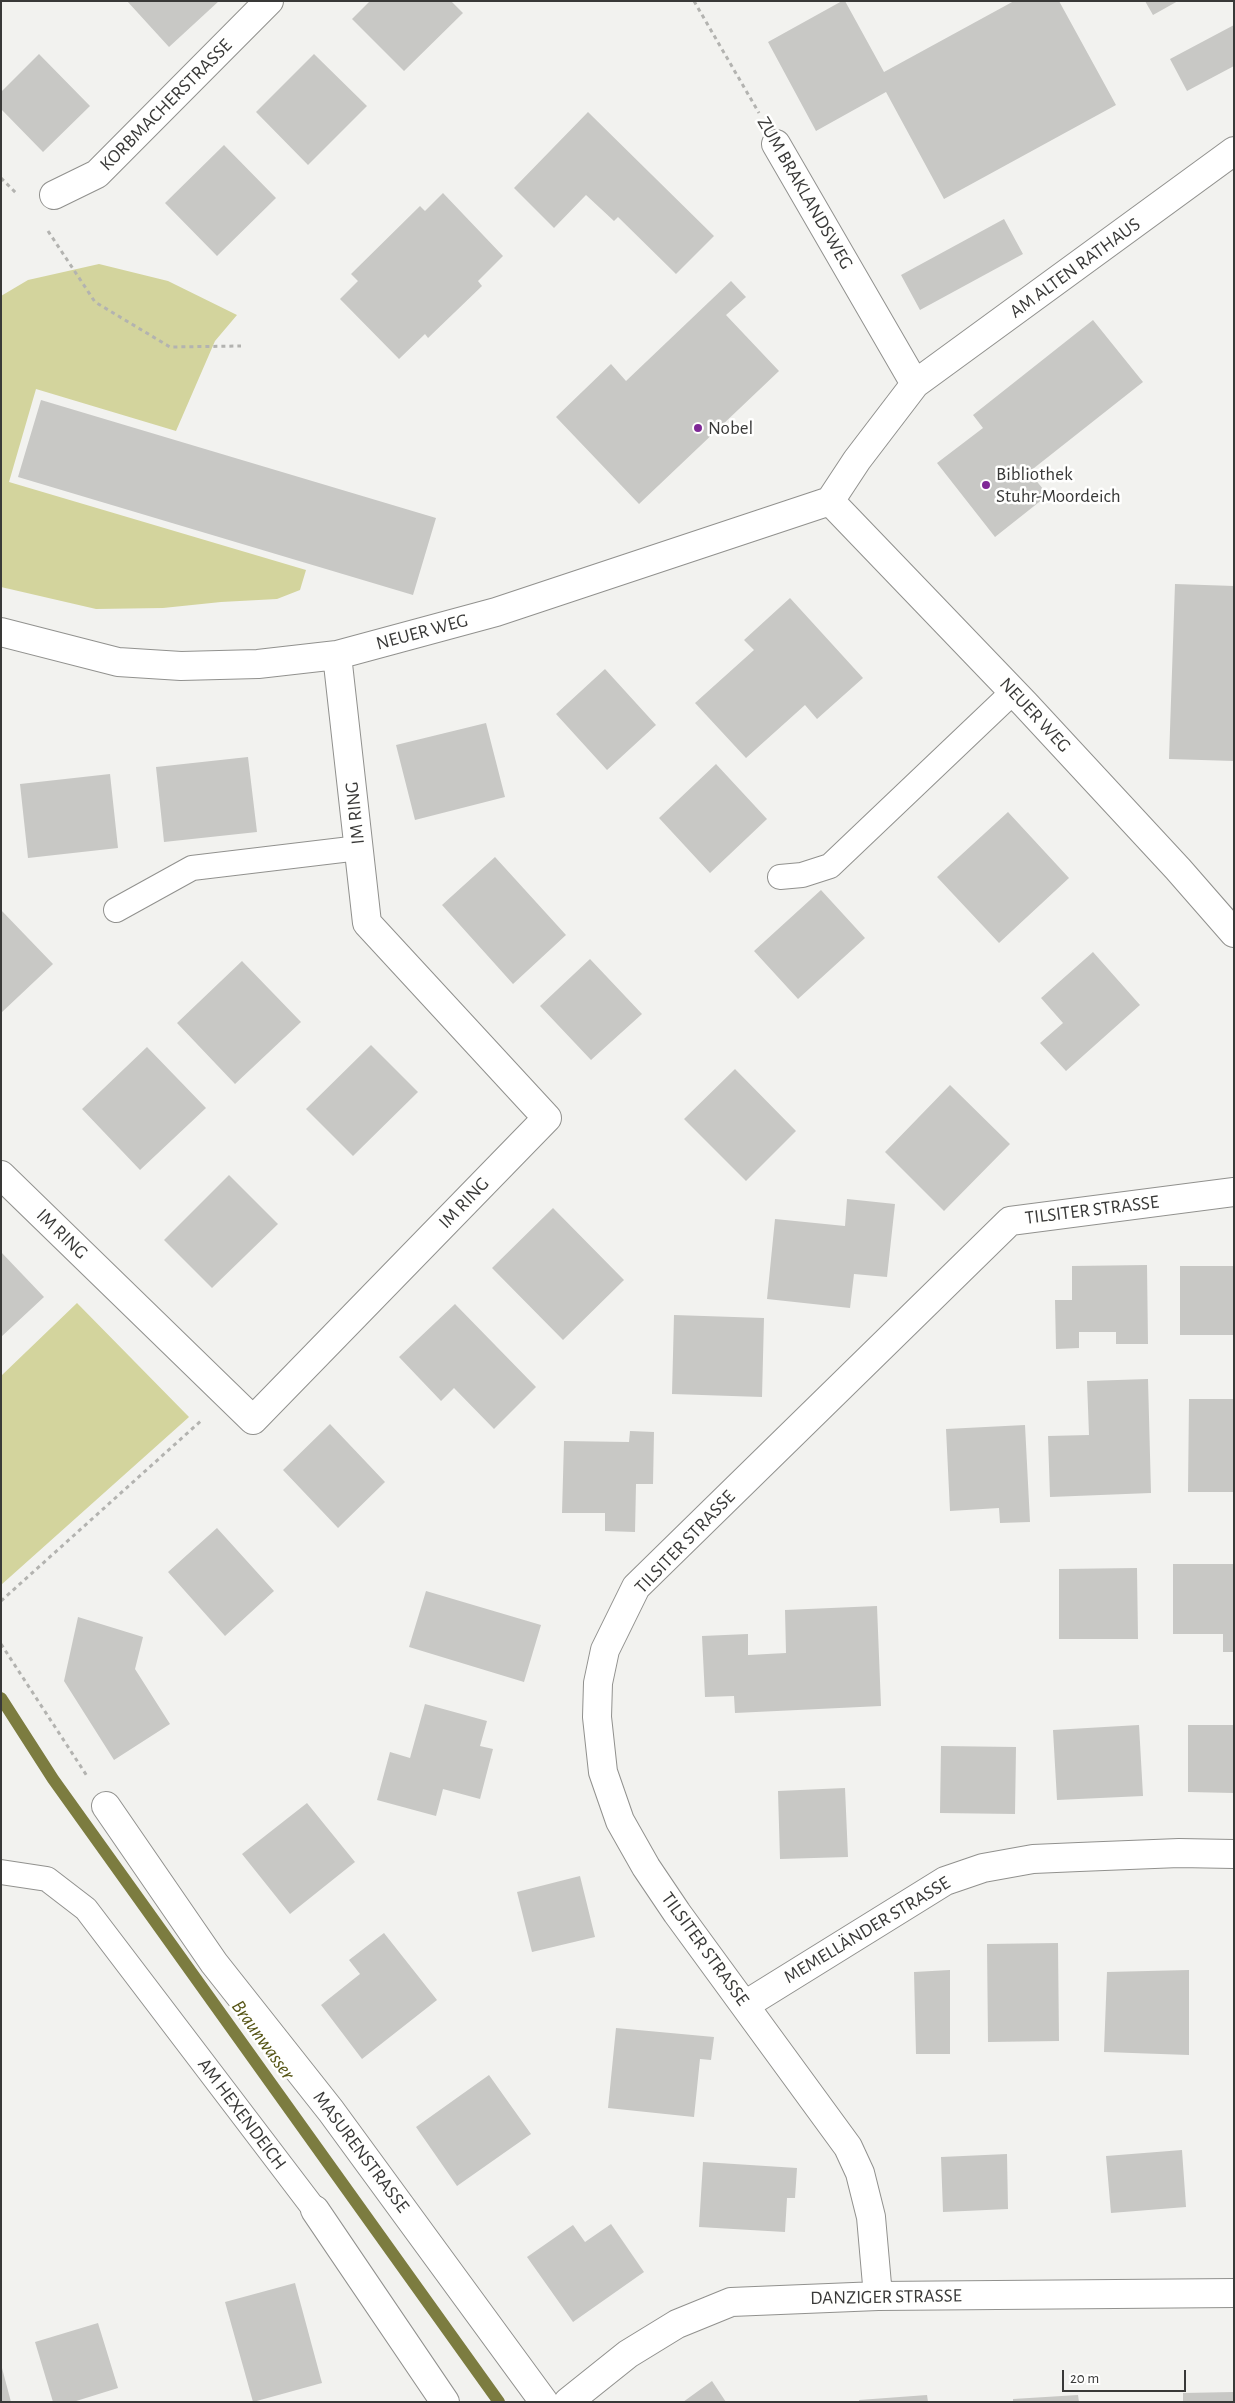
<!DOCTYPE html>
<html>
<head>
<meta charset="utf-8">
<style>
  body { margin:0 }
  #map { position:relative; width:1235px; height:2403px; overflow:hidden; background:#f2f2ef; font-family:"Alegreya Sans",sans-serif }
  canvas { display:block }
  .frame { position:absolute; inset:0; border:2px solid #393938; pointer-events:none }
  .scale { position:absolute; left:1062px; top:2370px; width:124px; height:22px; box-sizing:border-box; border:2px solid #393938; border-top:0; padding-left:6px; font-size:15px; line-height:18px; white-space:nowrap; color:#393938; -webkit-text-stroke:4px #fffffe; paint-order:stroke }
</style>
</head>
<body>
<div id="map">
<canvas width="1235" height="2403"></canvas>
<div class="frame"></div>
<div class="scale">20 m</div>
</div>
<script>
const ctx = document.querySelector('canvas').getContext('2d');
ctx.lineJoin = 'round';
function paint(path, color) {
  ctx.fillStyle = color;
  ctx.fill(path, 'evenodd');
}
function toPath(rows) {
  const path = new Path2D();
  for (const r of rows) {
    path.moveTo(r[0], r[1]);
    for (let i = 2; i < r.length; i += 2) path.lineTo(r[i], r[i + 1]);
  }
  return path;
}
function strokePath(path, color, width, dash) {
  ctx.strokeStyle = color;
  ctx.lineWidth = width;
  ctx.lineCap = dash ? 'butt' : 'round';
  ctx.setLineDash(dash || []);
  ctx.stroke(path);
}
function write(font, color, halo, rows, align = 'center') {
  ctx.font = font + ' "Alegreya Sans",sans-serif';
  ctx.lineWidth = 5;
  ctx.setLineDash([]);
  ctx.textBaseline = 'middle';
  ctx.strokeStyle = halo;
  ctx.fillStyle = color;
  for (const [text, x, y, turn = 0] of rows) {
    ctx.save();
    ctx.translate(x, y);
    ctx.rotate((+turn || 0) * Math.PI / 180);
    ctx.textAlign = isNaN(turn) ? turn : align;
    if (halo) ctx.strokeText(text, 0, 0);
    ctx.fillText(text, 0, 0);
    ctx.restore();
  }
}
paint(toPath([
  [99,264,168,281,237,315,215,341,176,431,36,389,9,482,306,570,300,590,277,599,221,602,163,608,96,609,1,587,1,296,28,280],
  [77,1303,189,1417,1,1585,1,1376]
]), '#d3d49d');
strokePath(toPath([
  [1,1698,53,1779,499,2402]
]), '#7c7c40', 12);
paint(toPath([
  [127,1,219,1,169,47],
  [370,1,451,1,463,13,404,71,352,19],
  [842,1,845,1,884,72,1014,1,1059,1,1116,105,944,199,886,92,816,131,768,42],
  [1145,1,1178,1,1153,15],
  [1234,25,1234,66,1187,91,1170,59],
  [39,54,90,106,43,152,1,109,1,92],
  [314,54,367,106,308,165,256,112],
  [588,112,714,236,676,274,618,217,614,221,586,195,554,228,514,188],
  [224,145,276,198,217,256,165,203],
  [443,193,503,256,478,281,482,286,428,338,425,334,399,359,340,299,358,281,351,274,420,206,425,211],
  [1004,219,1023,254,920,310,901,275],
  [731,281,746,297,726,315,779,371,639,504,556,417,611,364,626,381],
  [1093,320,1143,382,1029,472,1048,495,995,537,937,463,983,428,973,415],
  [41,400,436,518,413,595,18,477],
  [1175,584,1234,586,1234,761,1169,759],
  [790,598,863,678,817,719,805,705,746,758,695,703,754,650,744,640],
  [605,669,656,725,607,770,556,714],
  [486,723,505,797,415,820,396,745],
  [248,757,257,832,164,842,156,767],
  [716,764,767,819,710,873,659,818],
  [110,774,118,848,28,858,20,784],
  [1008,812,1069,878,999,943,937,877],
  [495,857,566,935,513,984,442,905],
  [821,890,865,938,798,999,754,951],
  [1,910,53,964,1,1013],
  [1093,952,1140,1005,1066,1071,1040,1043,1063,1023,1041,998],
  [590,959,642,1014,591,1060,540,1006],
  [242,961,301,1022,235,1084,177,1023],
  [371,1045,418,1092,353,1156,306,1109],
  [147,1047,206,1108,140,1170,82,1109],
  [735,1069,796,1131,746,1181,684,1119],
  [950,1085,1010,1144,944,1211,885,1152],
  [229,1175,278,1224,212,1288,164,1240],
  [847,1199,895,1204,887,1277,854,1274,850,1308,767,1299,775,1219,845,1226],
  [553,1208,624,1280,563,1340,492,1268],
  [1,1252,44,1297,1,1337],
  [1147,1265,1148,1344,1116,1344,1116,1332,1079,1332,1079,1348,1056,1349,1055,1300,1072,1300,1072,1266],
  [1180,1266,1234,1266,1234,1335,1180,1335],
  [455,1304,536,1387,494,1429,454,1388,441,1401,399,1357],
  [674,1315,764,1318,762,1397,672,1394],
  [1148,1379,1151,1493,1050,1497,1048,1436,1089,1435,1087,1381],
  [1189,1399,1234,1399,1234,1492,1188,1492],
  [330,1424,385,1482,338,1528,283,1470],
  [1025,1425,1030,1522,1000,1523,999,1508,950,1511,946,1429],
  [630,1431,654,1432,653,1484,636,1484,635,1532,605,1531,605,1513,562,1513,564,1441,629,1442],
  [217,1528,274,1591,225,1636,168,1572],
  [1173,1564,1234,1564,1234,1652,1223,1652,1223,1634,1173,1634],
  [1137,1568,1138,1639,1059,1639,1059,1569],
  [426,1591,541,1625,524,1682,409,1647],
  [877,1606,881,1706,735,1713,734,1696,705,1697,702,1636,748,1634,748,1655,786,1653,785,1610],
  [78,1617,143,1637,135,1669,170,1724,114,1760,64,1681],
  [425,1704,487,1721,480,1746,493,1749,480,1799,443,1789,436,1816,377,1800,390,1752,410,1758],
  [1139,1725,1143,1796,1057,1800,1053,1730],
  [1188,1725,1234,1725,1234,1793,1188,1792],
  [941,1746,1016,1747,1015,1814,940,1813],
  [845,1788,848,1857,780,1859,778,1791],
  [307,1803,355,1862,290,1914,242,1854],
  [580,1876,595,1937,532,1952,517,1892],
  [384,1933,437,2000,362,2059,321,2005,360,1974,349,1960],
  [1058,1943,1059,2041,988,2042,987,1944],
  [950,1970,950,2054,916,2054,914,1972],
  [1189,1970,1189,2055,1104,2052,1107,1972],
  [616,2028,714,2037,711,2060,700,2059,694,2117,608,2108],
  [489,2075,531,2134,457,2186,416,2127],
  [1182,2150,1186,2207,1111,2213,1106,2156],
  [1007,2154,1008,2209,943,2212,941,2157],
  [703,2162,797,2168,795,2198,787,2198,785,2232,699,2227],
  [611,2224,644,2272,573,2322,527,2257,573,2225,585,2242],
  [295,2283,322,2383,253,2402,225,2302],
  [98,2323,118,2388,73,2402,53,2402,35,2342],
  [1,2368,2,2368,11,2402,1,2402],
  [712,2381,726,2402,683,2402],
  [1234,2392,1234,2402,1183,2402,1183,2393],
  [927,2395,928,2402,859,2402,859,2400],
  [1078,2395,1079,2402,1013,2402,1013,2399]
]), '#c8c8c5');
const lane = toPath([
  [780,877,802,875,830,866,1014,691],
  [116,910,192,868,359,848],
  [1,1872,47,1879,86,1909,315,2210]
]);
const street = toPath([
  [776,144,915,384],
  [54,195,97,174,269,1],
  [830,501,1025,704,1178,869,1234,933],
  [1,632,118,662,181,666,258,664,337,655,496,612,830,501,857,460,915,384,1234,151],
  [1,1175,253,1420,547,1118,367,923,337,655],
  [106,1806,214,1963,331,2111,544,2402],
  [745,2005,945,1881,983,1868,1033,1859,1079,1857,1179,1853,1234,1854],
  [315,2210,445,2402],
  [878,2296,871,2217,860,2173,848,2147,677,1913,646,1867,620,1821,603,1772,597,1717,598,1683,605,1650,636,1587,1010,1221,1234,1192],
  [568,2402,628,2354,677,2324,731,2302,878,2296,1234,2293]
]);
strokePath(lane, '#91918e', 26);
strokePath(street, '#91918e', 30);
strokePath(toPath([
  [694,1,759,113],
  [1,178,18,195],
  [48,231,95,302,170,347,241,346],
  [1,1601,203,1419],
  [1,1644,87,1776]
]), '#b3b3b0', 3, [4, 4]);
strokePath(lane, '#fff', 24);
strokePath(street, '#fff', 28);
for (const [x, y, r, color] of [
  [698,428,5,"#7f2896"],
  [986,485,5,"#7f2896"]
]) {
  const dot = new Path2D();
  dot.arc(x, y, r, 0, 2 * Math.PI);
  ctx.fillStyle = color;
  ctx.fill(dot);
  strokePath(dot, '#fffffe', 2);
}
write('19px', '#393938', '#fffffe', [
  ["KORBMACHERSTRASSE",166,105,-45],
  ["ZUM BRAKLANDSWEG",805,193,60],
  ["AM ALTEN RATHAUS",1075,268,-36],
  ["NEUER WEG",422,632,-15],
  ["NEUER WEG",1035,715,47],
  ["IM RING",355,813,-96],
  ["IM RING",464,1203,-46],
  ["TILSITER STRASSE",1092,1210,-7],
  ["IM RING",62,1234,44],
  ["TILSITER STRASSE",685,1542,-46],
  ["MEMELLÄNDER STRASSE",867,1930,-31],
  ["TILSITER STRASSE",705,1949,54],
  ["AM HEXENDEICH",242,2114,53],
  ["MASURENSTRASSE",361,2152,53],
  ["DANZIGER STRASSE",886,2297,-1]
]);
write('19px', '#393938', '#fffffe', [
  ["Nobel",708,428],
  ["Bibliothek",996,474],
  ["Stuhr-Moordeich",996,496]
], 'left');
write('italic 20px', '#555414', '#fffffe', [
  ["Braunwasser",263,2040,54]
]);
</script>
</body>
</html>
